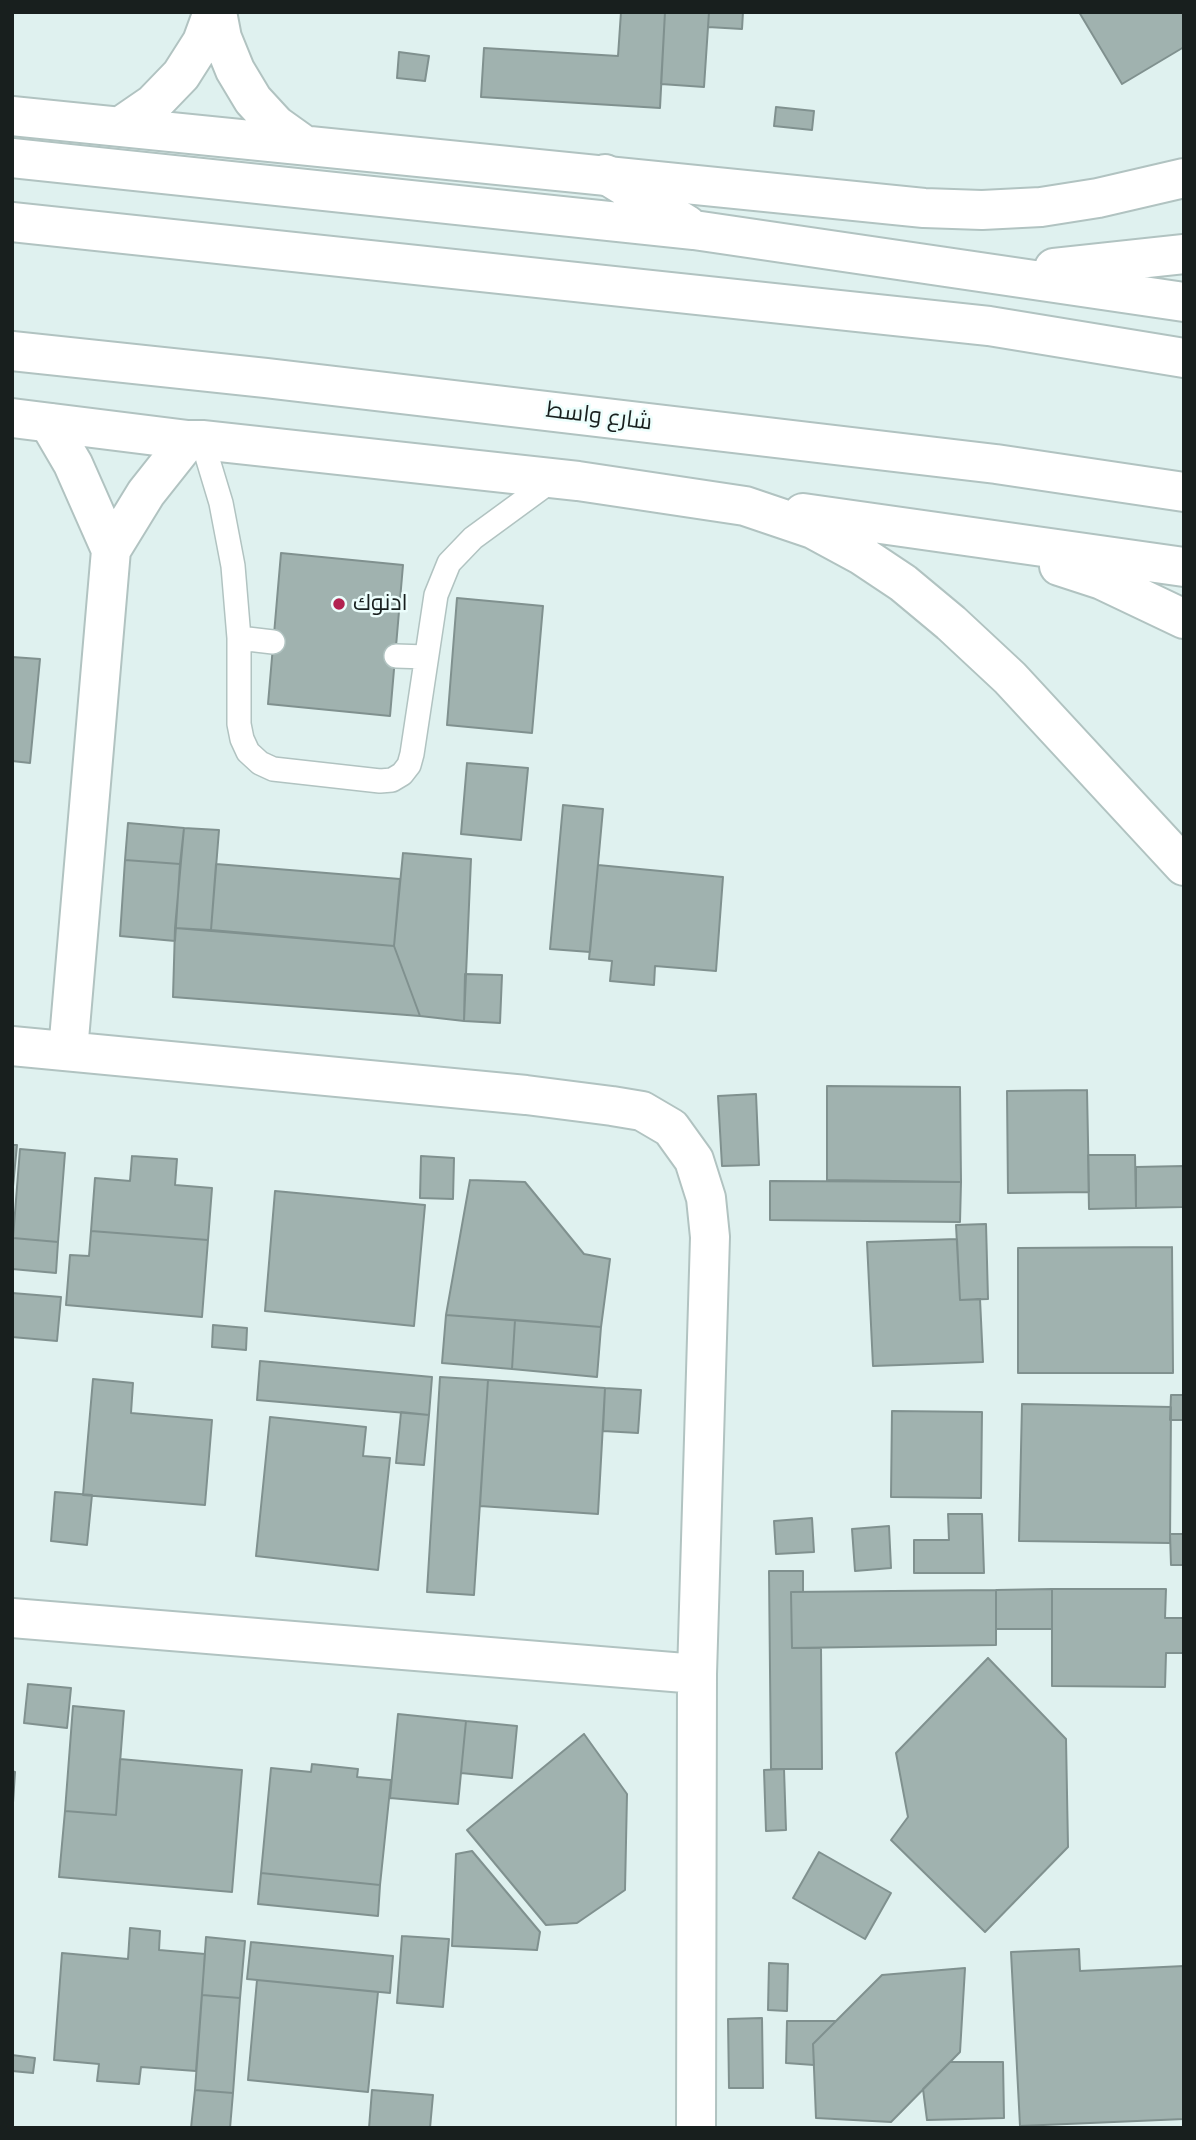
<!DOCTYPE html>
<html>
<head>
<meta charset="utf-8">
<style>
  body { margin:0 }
  #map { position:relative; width:1196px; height:2140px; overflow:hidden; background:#dff1ef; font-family:"Varela Round",sans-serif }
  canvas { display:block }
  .frame { position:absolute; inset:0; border:14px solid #181f1e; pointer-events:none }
</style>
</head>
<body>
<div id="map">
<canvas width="1196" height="2140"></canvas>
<div class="frame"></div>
</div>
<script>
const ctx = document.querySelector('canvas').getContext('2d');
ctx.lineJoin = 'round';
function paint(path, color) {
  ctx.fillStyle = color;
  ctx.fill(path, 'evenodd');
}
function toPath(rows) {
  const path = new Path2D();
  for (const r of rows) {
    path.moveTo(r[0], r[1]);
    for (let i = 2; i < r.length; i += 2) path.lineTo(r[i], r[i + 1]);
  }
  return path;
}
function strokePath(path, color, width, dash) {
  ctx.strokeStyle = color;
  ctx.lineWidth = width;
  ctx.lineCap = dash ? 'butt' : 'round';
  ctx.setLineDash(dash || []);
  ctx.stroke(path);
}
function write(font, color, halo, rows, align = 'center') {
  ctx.font = font + ' "Varela Round",Cairo,sans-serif';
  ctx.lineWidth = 5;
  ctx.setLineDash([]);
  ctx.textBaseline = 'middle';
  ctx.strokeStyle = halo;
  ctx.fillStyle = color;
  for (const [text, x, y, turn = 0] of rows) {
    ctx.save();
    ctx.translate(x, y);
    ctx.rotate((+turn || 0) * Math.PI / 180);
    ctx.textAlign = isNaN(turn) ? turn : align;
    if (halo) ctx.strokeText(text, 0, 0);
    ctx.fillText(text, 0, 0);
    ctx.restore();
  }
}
const building = toPath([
  [621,12,665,12,660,108,481,97,484,48,618,56,621,12],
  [665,12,709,12,704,87,661,84,665,12],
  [709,12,743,12,742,29,708,27,709,12],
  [1079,12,1183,12,1184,47,1122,84,1079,12],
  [399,52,429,56,425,81,397,78,399,52],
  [776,107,814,111,812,130,774,126,776,107],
  [281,553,403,565,390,716,268,704,281,553],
  [457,598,543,606,532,733,447,725,457,598],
  [12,657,40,659,30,763,12,761,12,657],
  [467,763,528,768,521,840,461,834,467,763],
  [563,805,603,809,590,952,550,949,563,805],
  [128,823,184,828,180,864,125,860,128,823],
  [184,828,219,830,211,930,175,928,184,828],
  [403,853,471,859,464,1021,420,1016,394,946,403,853],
  [125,860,180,864,175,941,120,936,125,860],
  [216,864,400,879,394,946,211,930,216,864],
  [598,865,723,877,716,971,655,966,654,985,610,981,612,961,589,959,598,865],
  [175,928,394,946,420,1016,173,997,175,928],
  [465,974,502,975,500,1023,464,1021,465,974],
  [827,1086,960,1087,961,1182,827,1180,827,1086],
  [1087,1090,1089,1192,1008,1193,1007,1091,1087,1090],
  [756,1094,759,1165,722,1166,718,1096,756,1094],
  [12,1145,17,1145,12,1197,12,1145],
  [20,1149,65,1153,58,1242,13,1238,20,1149],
  [1088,1155,1135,1155,1136,1208,1089,1209,1088,1155],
  [132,1156,177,1159,175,1185,212,1188,208,1240,91,1231,95,1178,130,1181,132,1156],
  [421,1156,454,1158,453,1199,420,1198,421,1156],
  [1184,1166,1184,1207,1136,1208,1136,1167,1184,1166],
  [470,1180,525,1182,584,1254,610,1259,601,1327,446,1315,470,1180],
  [770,1181,961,1182,960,1222,770,1220,770,1181],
  [275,1191,425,1205,414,1326,265,1311,275,1191],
  [986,1224,988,1299,960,1300,956,1225,986,1224],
  [91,1231,208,1240,202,1317,66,1305,70,1255,89,1256,91,1231],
  [13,1238,58,1242,56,1273,12,1269,13,1238],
  [957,1239,960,1300,980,1299,983,1362,873,1366,867,1242,957,1239],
  [1172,1247,1173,1373,1018,1373,1018,1248,1172,1247],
  [12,1293,61,1297,57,1341,12,1337,12,1293],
  [446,1315,515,1320,512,1369,442,1363,446,1315],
  [515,1320,601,1327,597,1377,512,1369,515,1320],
  [213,1325,247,1328,246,1350,212,1347,213,1325],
  [260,1361,432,1377,429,1415,257,1400,260,1361],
  [440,1377,488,1380,474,1595,427,1592,440,1377],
  [93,1379,133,1383,131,1413,212,1420,205,1505,83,1495,93,1379],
  [488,1380,605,1388,598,1514,480,1506,488,1380],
  [605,1388,641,1390,638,1433,603,1431,605,1388],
  [1171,1395,1184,1395,1184,1420,1170,1420,1171,1395],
  [1022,1404,1171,1407,1170,1543,1019,1541,1022,1404],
  [892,1411,982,1412,981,1498,891,1497,892,1411],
  [401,1412,429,1415,424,1465,396,1463,401,1412],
  [270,1417,366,1427,363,1456,390,1458,378,1570,256,1556,270,1417],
  [55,1492,92,1495,87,1545,51,1541,55,1492],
  [948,1514,982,1514,984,1573,914,1573,914,1540,949,1540,948,1514],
  [812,1518,814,1552,776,1554,774,1521,812,1518],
  [889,1526,891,1568,855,1571,852,1529,889,1526],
  [1170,1534,1184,1534,1184,1565,1171,1565,1170,1534],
  [769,1571,803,1571,803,1592,791,1592,792,1648,821,1648,822,1769,771,1769,769,1571],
  [1052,1589,1166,1589,1165,1618,1184,1618,1184,1653,1166,1653,1165,1687,1052,1686,1052,1589],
  [1052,1589,1052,1629,996,1629,996,1590,1052,1589],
  [996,1590,996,1645,792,1648,791,1592,996,1590],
  [988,1658,1066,1739,1068,1847,985,1932,891,1840,908,1817,896,1753,988,1658],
  [28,1684,71,1688,67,1728,24,1723,28,1684],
  [73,1706,124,1711,116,1815,65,1811,73,1706],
  [398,1714,466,1721,458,1804,390,1798,398,1714],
  [466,1721,517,1726,512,1778,461,1773,466,1721],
  [584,1734,627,1794,625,1890,577,1923,546,1925,467,1830,584,1734],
  [120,1759,242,1770,232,1892,59,1877,65,1811,116,1815,120,1759],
  [312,1764,358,1769,357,1777,391,1780,380,1885,261,1873,271,1768,311,1772,312,1764],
  [784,1769,786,1830,766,1831,764,1770,784,1769],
  [12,1771,15,1772,12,1818,12,1771],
  [472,1851,540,1932,537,1950,452,1946,456,1854,472,1851],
  [819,1852,891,1893,865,1939,793,1898,819,1852],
  [261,1873,380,1885,378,1916,258,1904,261,1873],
  [130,1928,160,1931,159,1950,205,1954,196,2071,141,2067,139,2084,97,2081,99,2064,54,2060,62,1953,128,1959,130,1928],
  [402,1936,449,1939,443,2007,397,2003,402,1936],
  [206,1937,245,1941,240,1998,202,1995,206,1937],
  [251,1942,393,1956,390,1993,247,1979,251,1942],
  [1079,1949,1080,1971,1184,1966,1184,2119,1020,2126,1011,1952,1079,1949],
  [769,1963,788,1964,787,2011,768,2010,769,1963],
  [965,1968,960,2052,891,2122,816,2118,813,2044,882,1975,965,1968],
  [257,1980,378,1992,368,2092,248,2080,257,1980],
  [202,1995,240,1998,233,2093,195,2090,202,1995],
  [762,2018,763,2088,729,2088,728,2019,762,2018],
  [787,2021,836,2021,813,2044,814,2065,786,2063,787,2021],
  [12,2055,35,2058,33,2073,12,2071,12,2055],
  [950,2062,1003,2062,1004,2118,927,2120,923,2089,950,2062],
  [195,2090,233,2093,230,2128,191,2128,195,2090],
  [372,2090,433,2095,430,2128,369,2128,372,2090]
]);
paint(building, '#a0b2af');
strokePath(building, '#80918f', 2);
const service = toPath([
  [202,440,221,503,233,566,239,638,239,724,242,739,248,752,260,763,273,769,380,781,392,780,402,774,409,765,412,754,436,595,449,563,473,538,555,478],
  [239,638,273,642],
  [396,656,426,657]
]);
const minor = toPath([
  [217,12,222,38,235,70,253,100,276,125,304,145],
  [12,116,924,208,982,210,1041,207,1098,198,1184,178],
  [121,126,153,104,181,75,202,42,213,12],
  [49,423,73,464,111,550],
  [12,1046,526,1095,612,1106,642,1111,671,1128,694,1160,706,1198,710,1237,697,1674,696,2128],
  [68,1051,111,550,146,493,188,440],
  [12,1618,697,1674]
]);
const tertiary = toPath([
  [12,158,694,230,1184,302],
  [605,174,687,225],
  [1054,268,1184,254],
  [12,418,188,440,202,440,578,481,745,506,813,529,861,555,903,583,951,623,1010,678,1184,866],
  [803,513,1184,567],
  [1059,566,1102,580,1184,619]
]);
const trunk = toPath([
  [12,222,989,326,1184,358],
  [12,351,266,378,996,464,1184,492]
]);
strokePath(service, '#b1c3c1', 26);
strokePath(minor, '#b1c3c1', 42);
strokePath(tertiary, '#b1c3c1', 42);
strokePath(trunk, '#b1c3c1', 42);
strokePath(service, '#fff', 23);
strokePath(minor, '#fff', 38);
strokePath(tertiary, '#fff', 38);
strokePath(trunk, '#fff', 38);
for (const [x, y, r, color] of [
  [339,604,7,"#b22250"]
]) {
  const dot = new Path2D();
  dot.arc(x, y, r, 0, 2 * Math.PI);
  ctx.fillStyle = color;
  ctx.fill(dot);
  strokePath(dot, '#ecfefc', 2.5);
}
write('23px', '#181f1e', '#ecfefc', [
  ["شارع واسط",599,417,7]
]);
write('23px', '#181f1e', '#ecfefc', [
  ["ادنوك",353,604]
], 'left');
</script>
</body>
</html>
